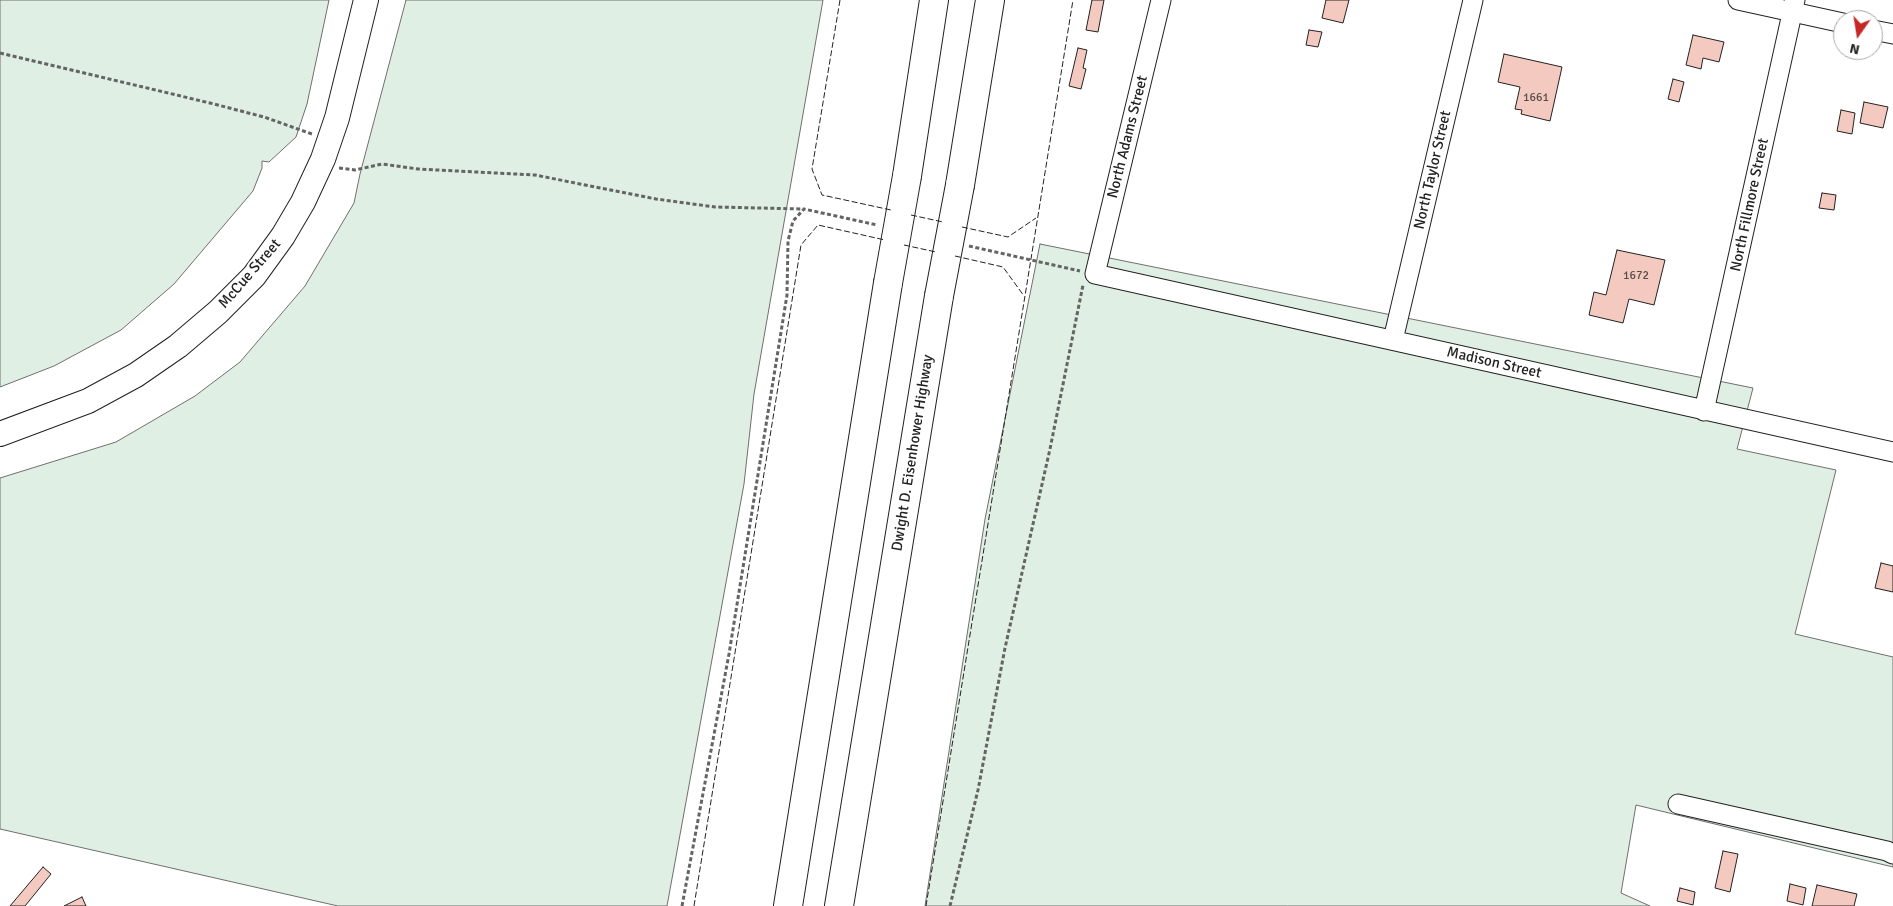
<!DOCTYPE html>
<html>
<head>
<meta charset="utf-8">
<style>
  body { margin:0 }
  #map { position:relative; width:1893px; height:906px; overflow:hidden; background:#fff; font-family:Signika,sans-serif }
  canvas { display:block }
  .north { position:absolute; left:1833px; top:10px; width:50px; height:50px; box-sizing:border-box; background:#fff; border:1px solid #a7a7a7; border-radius:50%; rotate:193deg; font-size:14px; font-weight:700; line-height:20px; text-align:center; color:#222 }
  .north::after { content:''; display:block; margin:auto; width:18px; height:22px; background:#c62828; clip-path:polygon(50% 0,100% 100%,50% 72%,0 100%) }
</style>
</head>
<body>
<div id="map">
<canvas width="1893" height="906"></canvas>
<div class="north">N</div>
</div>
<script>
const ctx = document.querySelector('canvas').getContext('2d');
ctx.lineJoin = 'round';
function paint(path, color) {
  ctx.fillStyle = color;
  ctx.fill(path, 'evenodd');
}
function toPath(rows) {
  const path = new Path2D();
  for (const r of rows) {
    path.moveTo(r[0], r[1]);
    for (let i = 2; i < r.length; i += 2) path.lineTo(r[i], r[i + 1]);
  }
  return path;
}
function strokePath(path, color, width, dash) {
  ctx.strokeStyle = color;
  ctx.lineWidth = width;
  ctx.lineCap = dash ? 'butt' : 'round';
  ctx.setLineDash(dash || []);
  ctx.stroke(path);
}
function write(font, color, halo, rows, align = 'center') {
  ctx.font = font + ' Signika,sans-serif';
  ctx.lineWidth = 4;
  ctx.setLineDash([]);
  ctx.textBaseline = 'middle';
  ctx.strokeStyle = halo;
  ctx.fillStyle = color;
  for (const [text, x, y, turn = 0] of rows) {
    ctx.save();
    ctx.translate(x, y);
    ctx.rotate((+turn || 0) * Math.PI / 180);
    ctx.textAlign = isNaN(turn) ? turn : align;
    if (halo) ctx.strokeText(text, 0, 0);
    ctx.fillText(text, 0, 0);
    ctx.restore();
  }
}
const green = toPath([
  [0,0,329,0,307,104,296,137,269,162,262,161,262,168,253,191,174,284,121,330,54,366,0,387,0,0],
  [406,0,823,0,754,394,744,484,667,906,338,906,0,829,0,478,116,442,195,396,240,362,305,286,354,203,360,174,406,0],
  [1040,244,1753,388,1737,449,1836,470,1795,634,1893,657,1893,867,1636,805,1621,893,1650,906,925,906,985,519,1040,244]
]);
paint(green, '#e0efe3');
strokePath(green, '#6f6f6f', 1);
const building = toPath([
  [1092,0,1104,0,1098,32,1086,30,1092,0],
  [1326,0,1349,0,1343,23,1322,18,1326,0],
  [1309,30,1322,32,1318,47,1306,45,1309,30],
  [1693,35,1724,42,1719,62,1703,58,1701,69,1686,65,1693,35],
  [1078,48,1087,50,1083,68,1086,69,1081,89,1069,86,1078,48],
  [1504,54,1562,67,1550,121,1521,114,1522,110,1515,109,1520,87,1498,82,1504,54],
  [1673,79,1684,82,1679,102,1668,99,1673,79],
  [1864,102,1888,107,1883,128,1860,123,1864,102],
  [1841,110,1855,113,1852,134,1837,131,1841,110],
  [1822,193,1836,195,1834,210,1819,208,1822,193],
  [1617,250,1665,260,1654,305,1629,299,1623,323,1589,315,1594,292,1606,295,1617,250],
  [1881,563,1893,566,1893,592,1875,588,1881,563],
  [1723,851,1738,854,1730,892,1715,888,1723,851],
  [43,867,51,874,25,906,10,906,43,867],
  [1790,884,1806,888,1803,905,1787,901,1790,884],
  [1817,885,1857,894,1854,906,1812,906,1817,885],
  [1680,888,1695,892,1693,905,1677,901,1680,888],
  [82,897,86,906,64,906,82,897]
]);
paint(building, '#f3c9c0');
strokePath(building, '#222', 1);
const minor = toPath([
  [1161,0,1095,274,1893,452],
  [1738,0,1843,23],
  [1873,30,1893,34],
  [1393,340,1473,0],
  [1704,411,1795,0],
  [1678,804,1887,851,1893,854]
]);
const major = toPath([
  [0,434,88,401,136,375,178,346,218,312,254,276,283,236,303,202,323,159,337,118,366,0]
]);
const highway = toPath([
  [907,176,934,0],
  [960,185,990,0],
  [788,906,888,283],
  [839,906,939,296]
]);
strokePath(minor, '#222', 21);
strokePath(major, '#222', 26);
strokePath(highway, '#222', 30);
strokePath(toPath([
  [0,53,210,103,264,117,312,134],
  [339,168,355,170,382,164,418,169,535,175,656,199,715,207,804,209],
  [969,246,1080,271],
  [682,906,729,654,787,295,788,241,793,221,804,209,877,225],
  [950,906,978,790,1005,648,1050,449,1083,285]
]), '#646464', 3, [4, 2.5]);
strokePath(minor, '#fff', 19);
strokePath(major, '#fff', 24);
strokePath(highway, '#fff', 28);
const highwayBridge = toPath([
  [888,283,907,176],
  [939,296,960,185]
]);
strokePath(highwayBridge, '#222', 30, []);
strokePath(highwayBridge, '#fff', 28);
strokePath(toPath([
  [840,0,812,169,822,195,891,210],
  [911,215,943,222],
  [962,227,1008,237,1036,218],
  [904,245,936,252],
  [955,256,1003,267,1024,296],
  [694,906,801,245,818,225,885,240],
  [926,906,1073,0]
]), '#222', 1, [6, 2.5]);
write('12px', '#564c4a', null, [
  ["1661",1536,98],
  ["1672",1636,276]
]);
write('15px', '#222', '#fff', [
  ["North Adams Street",1128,137,-76],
  ["North Taylor Street",1433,170,-77],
  ["North Fillmore Street",1750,205,-78],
  ["McCue Street",250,274,-49],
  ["Madison Street",1494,363,13],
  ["Dwight D. Eisenhower Highway",913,453,-81]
]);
</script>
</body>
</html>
